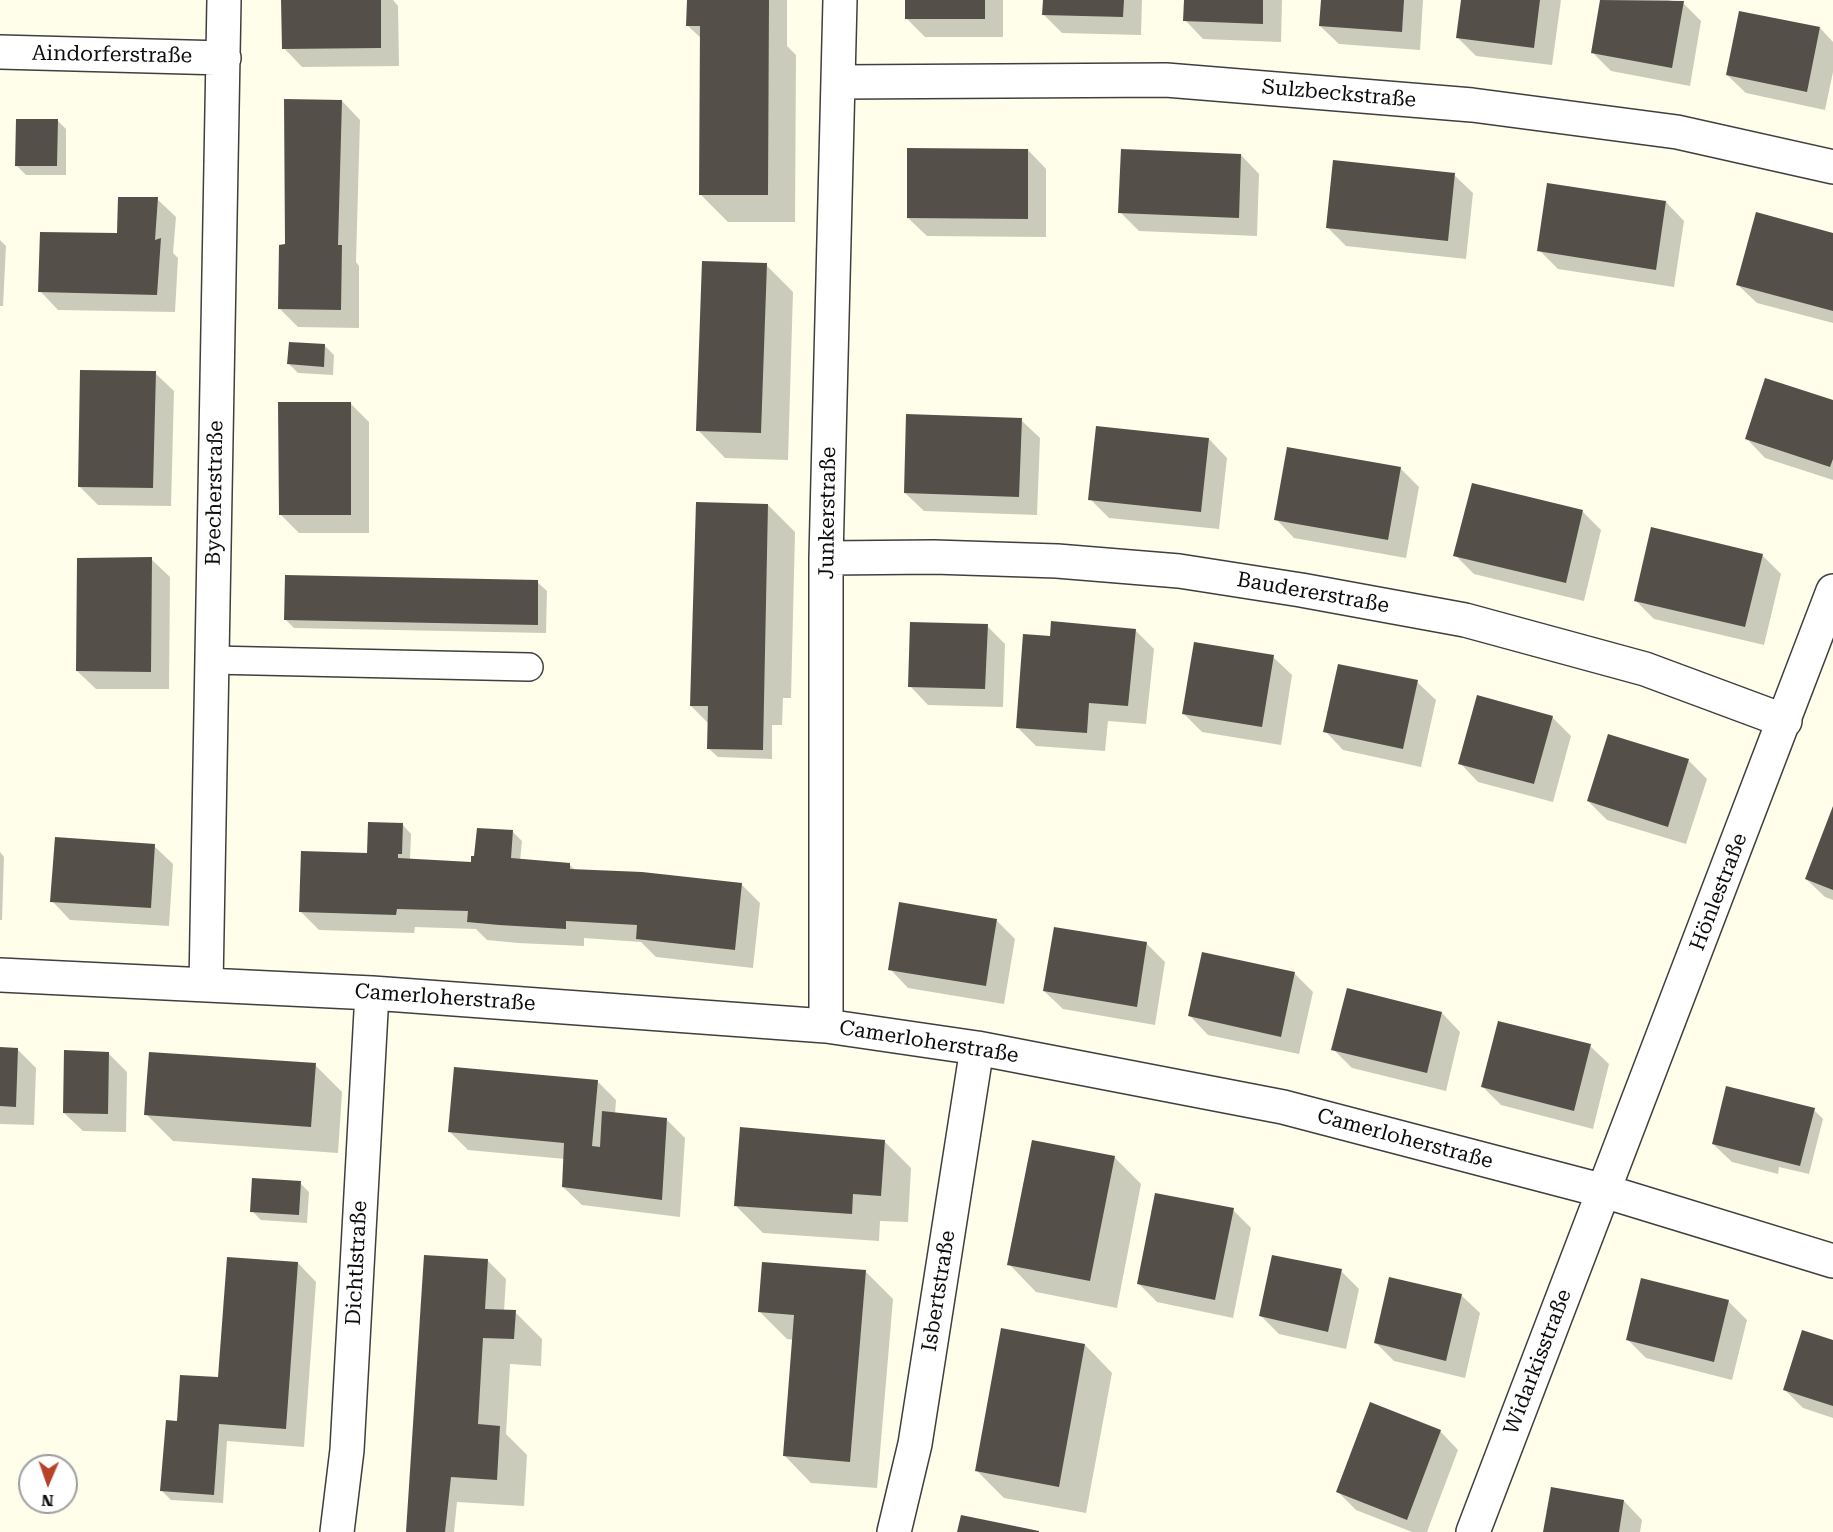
<!DOCTYPE html>
<html>
<head>
<meta charset="utf-8">
<style>
  body { margin:0 }
  #map { position:relative; width:1833px; height:1532px; overflow:hidden; background:#fefeeb; font-family:"Roboto Serif",serif }
  canvas { display:block }
  .north { position:absolute; left:18px; top:1454px; width:60px; height:60px; box-sizing:border-box; background:#fff; border:2px solid #9e9e9e; border-radius:50%; rotate:182deg; font-size:16px; font-weight:700; line-height:24px; text-align:center; color:#0c0c0c }
  .north::after { content:''; display:block; margin:auto; width:21px; height:27px; background:#b74229; clip-path:polygon(50% 0,100% 100%,50% 72%,0 100%) }
</style>
</head>
<body>
<div id="map">
<canvas width="1833" height="1532"></canvas>
<div class="north">N</div>
</div>
<script>
const ctx = document.querySelector('canvas').getContext('2d');
ctx.lineJoin = 'round';
function paint(path, color) {
  ctx.fillStyle = color;
  ctx.fill(path, 'evenodd');
}
function toPath(rows) {
  const path = new Path2D();
  for (const r of rows) {
    path.moveTo(r[0], r[1]);
    for (let i = 2; i < r.length; i += 2) path.lineTo(r[i], r[i + 1]);
  }
  return path;
}
function strokePath(path, color, width, dash) {
  ctx.strokeStyle = color;
  ctx.lineWidth = width;
  ctx.lineCap = dash ? 'butt' : 'round';
  ctx.setLineDash(dash || []);
  ctx.stroke(path);
}
function write(font, color, halo, rows, align = 'center') {
  ctx.font = font + ' "Roboto Serif",serif';
  ctx.lineWidth = 6;
  ctx.setLineDash([]);
  ctx.textBaseline = 'middle';
  ctx.strokeStyle = halo;
  ctx.fillStyle = color;
  for (const [text, x, y, turn = 0] of rows) {
    ctx.save();
    ctx.translate(x, y);
    ctx.rotate((+turn || 0) * Math.PI / 180);
    ctx.textAlign = isNaN(turn) ? turn : align;
    if (halo) ctx.strokeText(text, 0, 0);
    ctx.fillText(text, 0, 0);
    ctx.restore();
  }
}
paint(toPath([
  [282,0,393,0,398,6,399,66,302,67,284,48],
  [689,0,787,0,787,46,796,55,795,222,728,222,700,194,702,39,688,26],
  [906,0,1003,0,1003,37,925,37,907,19],
  [1044,0,1142,0,1141,35,1062,33,1044,15],
  [1185,0,1282,0,1281,42,1203,39,1185,20],
  [1322,0,1423,0,1420,50,1339,44,1320,26],
  [1462,0,1561,0,1552,65,1476,56,1457,37],
  [1602,0,1668,0,1683,3,1701,21,1690,86,1611,71,1592,52],
  [1820,28,1833,42,1833,72,1825,110,1746,93,1727,75],
  [342,101,360,120,356,262,359,266,359,328,298,327,280,309,287,246],
  [57,120,66,129,66,175,26,175,17,166],
  [1028,150,1046,169,1046,237,927,236,908,218],
  [1241,155,1259,174,1257,236,1139,231,1120,212],
  [1454,175,1473,193,1466,259,1346,246,1328,228],
  [157,199,176,217,173,253,178,258,175,312,58,310,40,291,118,234],
  [1666,202,1684,221,1674,287,1558,269,1539,250],
  [1833,234,1833,323,1757,303,1738,285],
  [0,240,6,246,3,306,0,306],
  [766,265,793,292,788,460,725,458,698,430],
  [324,345,334,355,333,375,298,373,289,364],
  [155,373,174,391,171,506,98,505,79,486],
  [1833,402,1833,480,1765,458,1747,439],
  [351,404,369,422,369,533,299,533,280,514],
  [1021,420,1040,438,1037,515,924,511,905,493],
  [1209,439,1227,458,1219,529,1109,518,1090,499],
  [1400,468,1419,487,1406,558,1294,538,1276,519],
  [768,505,795,532,791,698,783,698,782,725,772,725,772,759,718,757,708,748,709,724,691,706],
  [1583,512,1601,530,1584,601,1474,574,1455,555],
  [1762,555,1781,574,1764,645,1654,619,1635,600],
  [151,559,170,577,169,689,96,689,77,671],
  [537,582,547,591,546,633,294,628,285,619],
  [987,626,1005,644,1003,707,928,705,910,686],
  [1136,631,1154,649,1146,724,1108,721,1105,751,1036,746,1018,728,1051,638],
  [1273,657,1292,675,1281,745,1202,732,1183,713],
  [1417,682,1436,700,1421,767,1343,750,1325,731],
  [1552,717,1571,736,1553,802,1478,782,1460,763],
  [1688,760,1707,779,1686,844,1607,820,1588,801],
  [1833,809,1833,900,1825,897,1806,879],
  [402,824,411,834,410,860,473,863,513,832,522,841,520,861,569,864,576,871,742,885,760,903,753,968,656,957,641,942,584,938,584,946,518,943,487,940,476,929,415,927,414,933,319,930,300,911,370,855],
  [154,846,173,864,169,926,70,920,52,901],
  [0,852,4,857,2,920,0,920],
  [996,920,1015,939,1004,1004,908,988,890,969],
  [1055,929,1147,944,1165,962,1155,1025,1063,1009,1044,991],
  [1294,973,1313,992,1299,1054,1208,1035,1190,1016],
  [1442,1013,1460,1032,1446,1091,1352,1068,1333,1049],
  [1590,1046,1609,1064,1593,1129,1501,1105,1483,1087],
  [0,1049,18,1050,36,1068,34,1125,0,1124],
  [109,1054,127,1072,126,1132,83,1131,64,1113],
  [315,1065,342,1092,338,1153,173,1141,146,1114],
  [598,1082,616,1100,615,1114,666,1119,685,1138,680,1217,582,1205,563,1187,565,1159,468,1150,449,1131],
  [1814,1110,1823,1119,1809,1174,1779,1167,1778,1174,1732,1162,1713,1144],
  [741,1129,884,1141,911,1168,908,1222,880,1221,879,1241,763,1233,736,1206],
  [1114,1157,1141,1184,1117,1308,1036,1292,1009,1264],
  [300,1183,309,1192,307,1223,261,1220,252,1211],
  [1233,1210,1251,1228,1233,1318,1157,1302,1138,1283],
  [487,1260,506,1279,504,1311,515,1312,542,1339,541,1366,510,1364,506,1434,527,1455,524,1506,457,1502,454,1532,407,1532],
  [298,1263,316,1282,304,1447,227,1441,223,1503,171,1500,162,1491,178,1422,219,1379],
  [1341,1271,1359,1289,1346,1349,1279,1334,1261,1316],
  [866,1272,893,1299,877,1488,811,1483,784,1455,794,1340,787,1339,760,1312],
  [1642,1280,1729,1302,1747,1320,1732,1380,1646,1358,1627,1339],
  [1461,1295,1480,1313,1465,1378,1394,1361,1375,1342],
  [1833,1341,1833,1418,1803,1408,1785,1390],
  [1085,1345,1112,1373,1086,1513,1004,1498,976,1470],
  [1440,1431,1458,1450,1427,1532,1412,1532,1356,1510,1338,1492],
  [1624,1501,1642,1520,1640,1532,1545,1532]
]), '#0003');
paint(toPath([
  [281,0,381,0,381,48,282,49],
  [687,0,769,0,768,195,699,195,700,26,686,26],
  [905,0,985,0,985,19,905,19],
  [1043,0,1124,0,1123,17,1042,15],
  [1184,0,1263,0,1263,24,1183,21],
  [1321,0,1404,0,1402,32,1319,26],
  [1461,0,1540,0,1534,48,1456,38],
  [1600,0,1684,1,1672,68,1591,53],
  [1739,11,1820,27,1807,92,1726,75],
  [284,99,342,100,338,245,342,245,341,310,278,309,279,245,285,244],
  [16,119,58,119,57,166,15,166],
  [907,148,1028,149,1028,219,907,218],
  [1121,149,1241,154,1239,218,1118,213],
  [1333,160,1455,173,1448,241,1326,228],
  [1547,183,1666,201,1656,270,1537,251],
  [118,197,158,197,155,240,161,238,157,295,38,292,40,232,117,233],
  [1756,212,1833,233,1833,311,1736,285],
  [702,261,767,263,761,433,696,431],
  [289,342,325,344,324,367,287,364],
  [80,370,156,371,153,488,78,487],
  [1765,378,1833,400,1833,459,1830,467,1745,439],
  [278,402,351,402,351,515,279,515],
  [906,414,1022,418,1019,497,904,493],
  [1096,426,1209,438,1201,512,1088,500],
  [1287,447,1401,467,1388,540,1274,520],
  [1472,483,1583,510,1566,583,1453,556],
  [696,502,768,504,763,750,707,749,708,706,690,706],
  [1651,527,1763,554,1745,627,1634,601],
  [152,557,151,672,76,671,77,558],
  [285,575,538,580,538,625,284,620],
  [1051,621,1136,629,1128,706,1089,703,1087,733,1016,728,1023,634,1050,636],
  [910,622,988,624,985,689,908,687],
  [1194,642,1274,655,1262,727,1182,714],
  [1338,664,1418,680,1403,749,1323,732],
  [1477,695,1553,716,1534,784,1458,764],
  [1608,734,1689,759,1668,827,1587,801],
  [1833,806,1833,890,1805,879],
  [368,822,403,823,402,854,398,854,398,858,471,862,471,856,474,856,477,828,513,830,511,858,570,863,570,869,642,872,742,883,735,950,636,939,637,925,566,921,566,929,499,925,467,922,468,911,397,909,396,915,299,912,301,851,367,853],
  [55,837,155,844,151,908,50,902],
  [899,902,997,919,986,986,888,970],
  [1054,927,1147,942,1137,1007,1043,991],
  [1202,952,1295,972,1281,1037,1188,1016],
  [1347,988,1442,1012,1427,1073,1331,1050],
  [1498,1021,1591,1044,1574,1111,1481,1087],
  [0,1047,18,1048,16,1107,0,1106],
  [64,1050,109,1052,108,1114,63,1113],
  [149,1052,316,1063,311,1127,144,1115],
  [454,1067,598,1080,592,1146,600,1147,602,1111,667,1118,662,1200,562,1187,564,1143,448,1132],
  [1726,1086,1815,1108,1800,1166,1712,1144],
  [740,1127,885,1140,881,1196,853,1194,852,1214,734,1206],
  [1032,1140,1115,1156,1090,1281,1007,1265],
  [252,1178,301,1181,299,1215,250,1212],
  [1155,1193,1234,1208,1215,1300,1137,1284],
  [424,1255,488,1259,485,1309,516,1310,514,1339,483,1338,478,1424,500,1426,497,1480,451,1477,445,1532,406,1532],
  [1272,1255,1342,1269,1328,1332,1259,1316],
  [227,1257,298,1262,286,1429,219,1424,214,1495,160,1491,166,1420,177,1421,180,1375,218,1377],
  [762,1262,866,1270,850,1462,783,1456,794,1315,758,1312],
  [1389,1277,1462,1294,1446,1361,1374,1343],
  [1641,1278,1729,1300,1714,1362,1626,1340],
  [1001,1328,1085,1344,1059,1487,975,1471],
  [1802,1330,1833,1340,1833,1406,1783,1390],
  [1370,1402,1441,1430,1407,1520,1336,1492],
  [1551,1487,1624,1500,1619,1532,1543,1532],
  [961,1515,1039,1531,1039,1532,957,1532]
]), '#545049');
const lane = toPath([
  [212,660,529,667]
]);
const street = toPath([
  [0,52,224,58],
  [840,82,1166,80,1472,105,1677,132,1833,167],
  [826,558,934,557,1057,561,1179,571,1301,590,1465,620,1645,669,1785,721],
  [0,975,372,993,826,1026,977,1048,1283,1107,1604,1191,1833,1261],
  [206,985,224,0],
  [826,1026,826,558,840,0],
  [337,1532,347,1450,372,993],
  [894,1532,915,1444,977,1048],
  [1473,1532,1833,591]
]);
strokePath(lane, '#3f3f3f', 30);
strokePath(street, '#3f3f3f', 36);
strokePath(lane, '#fff', 27);
strokePath(street, '#fff', 33);
write('21px', '#0c0c0c', '#fff', [
  ["Aindorferstraße",112,55,1],
  ["Sulzbeckstraße",1339,94,5],
  ["Byecherstraße",215,493,-89],
  ["Junkerstraße",828,513,-89],
  ["Baudererstraße",1313,593,10],
  ["Hönlestraße",1719,892,-69],
  ["Camerloherstraße",445,998,4],
  ["Camerloherstraße",929,1042,9],
  ["Camerloherstraße",1405,1139,15],
  ["Dichtlstraße",357,1263,-87],
  ["Isbertstraße",939,1291,-81],
  ["Widarkisstraße",1538,1362,-69]
]);
</script>
</body>
</html>
